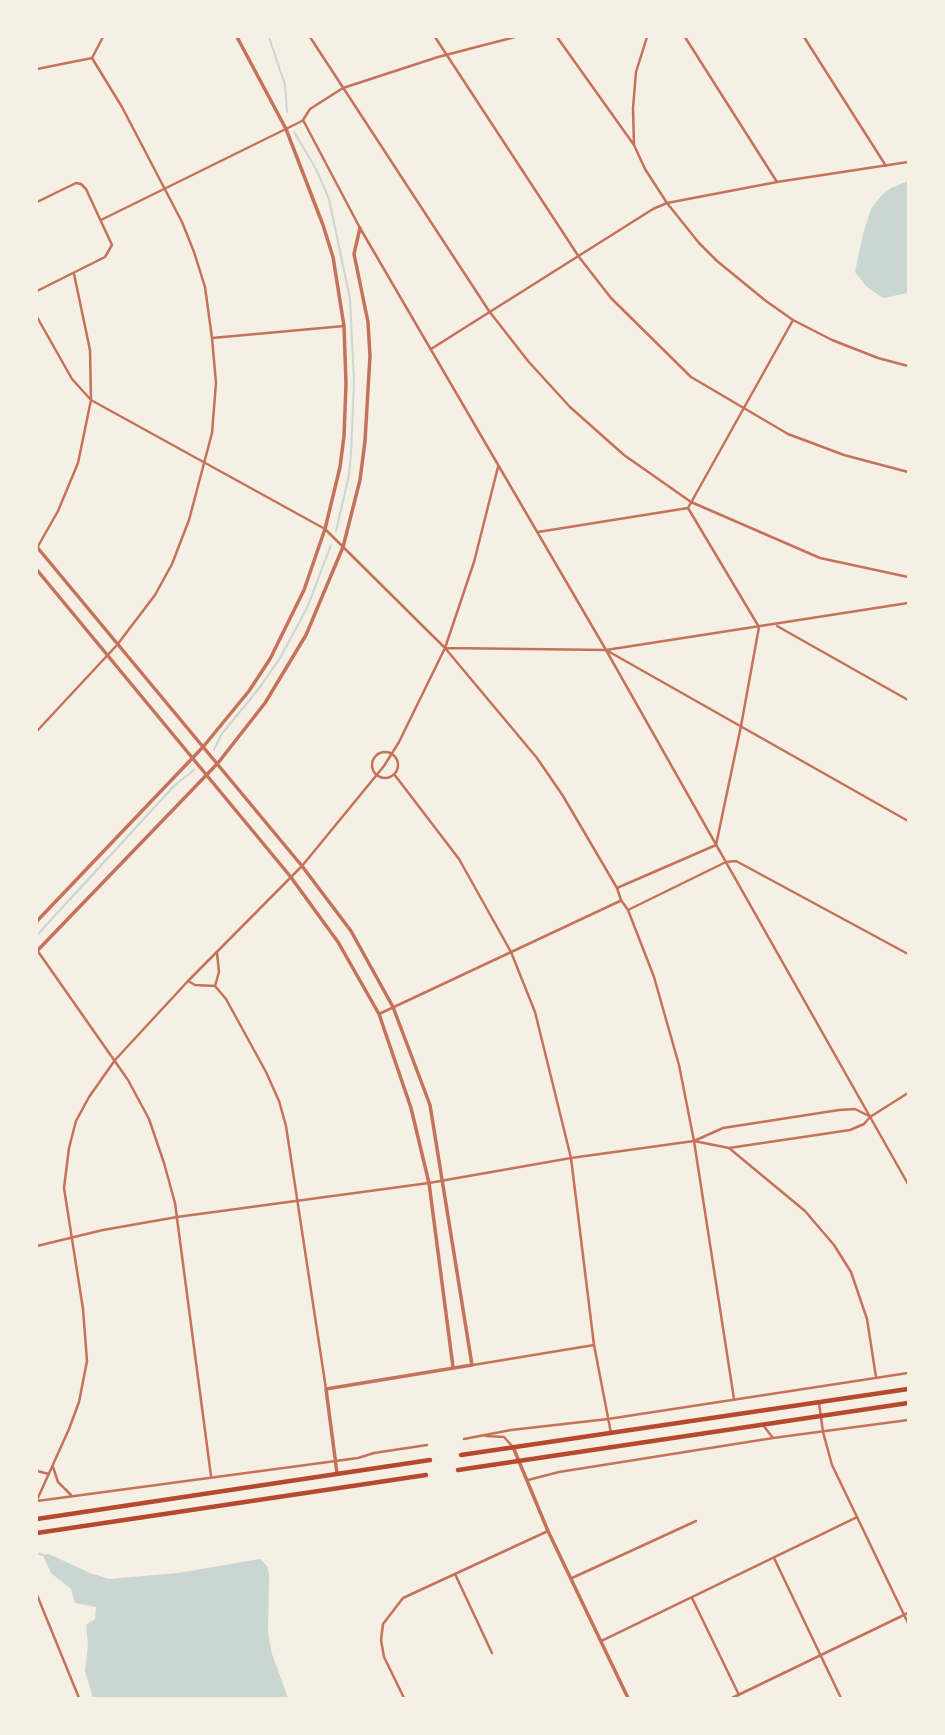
<!DOCTYPE html>
<html>
<head>
<meta charset="utf-8">
<style>
  body { margin:0 }
  #map { position:relative; width:945px; height:1735px; overflow:hidden; background:#f6efe4; font-family:Helvetica,sans-serif }
  canvas { display:block }
  .frame { position:absolute; inset:0; border:38px solid #f6efe4; pointer-events:none }
</style>
</head>
<body>
<div id="map">
<canvas width="945" height="1735"></canvas>
<div class="frame"></div>
</div>
<script>
const ctx = document.querySelector('canvas').getContext('2d');
ctx.lineJoin = 'round';
function paint(path, color) {
  ctx.fillStyle = color;
  ctx.fill(path, 'evenodd');
}
function toPath(rows) {
  const path = new Path2D();
  for (const r of rows) {
    if (r.length === 3) {
      path.moveTo(r[0] + r[2], r[1]);
      path.arc(r[0], r[1], r[2], 0, 2 * Math.PI);
      continue;
    }
    path.moveTo(r[0], r[1]);
    for (let i = 2; i < r.length; i += 2) path.lineTo(r[i], r[i + 1]);
  }
  return path;
}
function strokePath(path, color, width, dash) {
  ctx.strokeStyle = color;
  ctx.lineWidth = width;
  ctx.lineCap = dash ? 'butt' : 'round';
  ctx.setLineDash(dash || []);
  ctx.stroke(path);
}
paint(toPath([
  [908,181,908,293,883,298,867,287,855,272,863,234,871,209,881,196,891,188],
  [49,1554,90,1573,109,1579,178,1573,260,1559,267,1566,269,1574,268,1633,272,1654,288,1698,93,1698,85,1671,88,1645,86,1625,95,1619,96,1607,75,1603,71,1589,51,1573,43,1555]
]), '#c9d6d2');
strokePath(toPath([
  [269,37,285,85,287,112],
  [294,132,316,169,329,199,350,299,354,382,351,453,349,475,336,531],
  [214,750,221,735,260,687,280,658,307,608,331,545],
  [37,935,175,785,194,770],
  [37,1553,43,1555]
]), '#c9d6d2', 2);
strokePath(toPath([
  [310,37,489,311,528,361,570,407,624,455,691,502,820,558,908,577],
  [435,37,579,257,611,298,691,377,788,434,844,455,908,472],
  [557,37,634,145,645,169,667,203,699,243,717,261,766,301,793,320,832,340,878,358,908,366],
  [685,37,777,182],
  [804,37,886,166],
  [92,58,103,37],
  [37,69,92,58],
  [303,120,360,228,606,650,908,1184],
  [303,120,310,109,343,88,438,57,515,37],
  [634,145,633,108,636,72,647,37],
  [37,202,76,183,81,184,86,189,112,245,105,257,37,291],
  [101,220,302,121],
  [37,317,72,379,91,400,325,529,445,648,537,758,563,796,617,888,621,900,628,910,654,977,679,1065,694,1141,734,1399],
  [212,338,344,326],
  [431,349,653,209,667,203,777,182,908,162],
  [538,532,688,508,793,320],
  [37,548,58,511,78,463,91,400,90,350,74,274],
  [777,626,908,700],
  [446,648,606,650,908,603],
  [606,650,908,821],
  [37,731,117,645,155,595,172,564,189,520,212,433,216,383,212,338,205,287,194,252,182,222,122,107,92,58],
  [385,765,13],
  [394,774,459,859,511,952,535,1012,571,1158,594,1345,611,1433],
  [617,888,716,845,741,726,759,627,688,508],
  [628,910,726,862,736,861,908,954],
  [37,950,128,1080,149,1119,164,1163,175,1203,211,1476],
  [188,981,195,985,215,986,219,972,217,953],
  [215,986,226,999,266,1072,279,1101,286,1126,326,1389],
  [379,1014,620,901],
  [694,1141,729,1148,850,1130,864,1124,870,1117,908,1093],
  [729,1148,805,1211,834,1245,851,1272,867,1319,876,1377],
  [37,1246,103,1230,177,1217,429,1183,571,1158,694,1141,723,1128,839,1110,855,1109,869,1116],
  [473,1365,594,1345],
  [819,1403,823,1432,832,1465,908,1623],
  [763,1425,773,1438],
  [486,1436,504,1437,513,1447],
  [464,1439,511,1430,608,1419,908,1373],
  [53,1467,58,1482,71,1495],
  [37,1471,49,1474],
  [528,1480,559,1472,773,1438,908,1420],
  [37,1500,69,1429,79,1402,87,1361,83,1309,64,1188,69,1148,76,1121,89,1097,115,1060,188,981,302,866,384,766,399,742,445,648,474,562,498,467],
  [37,1501,358,1458,374,1453,427,1445],
  [774,1558,841,1698],
  [455,1574,492,1653],
  [572,1578,696,1521],
  [37,1595,79,1698],
  [692,1598,739,1695],
  [601,1641,857,1517],
  [404,1698,384,1657,381,1640,383,1624,403,1598,548,1531],
  [732,1698,908,1613]
]), '#c5725c', 2.5);
strokePath(toPath([
  [37,547,302,866,351,931,393,1007,430,1105,472,1365,326,1389,337,1473],
  [37,570,290,876,338,942,379,1014,411,1108,429,1183,453,1367],
  [37,921,203,747,249,691,270,659,304,590,325,529,340,467,344,436,346,384,344,326,333,257,323,225,286,129,237,37],
  [37,951,218,763,265,703,306,635,343,547,360,480,365,441,370,356,368,322,354,254,360,228],
  [513,1447,548,1531,628,1698]
]), '#c5725c', 3.5);
strokePath(toPath([
  [461,1455,908,1389],
  [458,1470,908,1403],
  [37,1519,430,1460],
  [37,1533,426,1475]
]), '#b5482f', 4.5);
</script>
</body>
</html>
